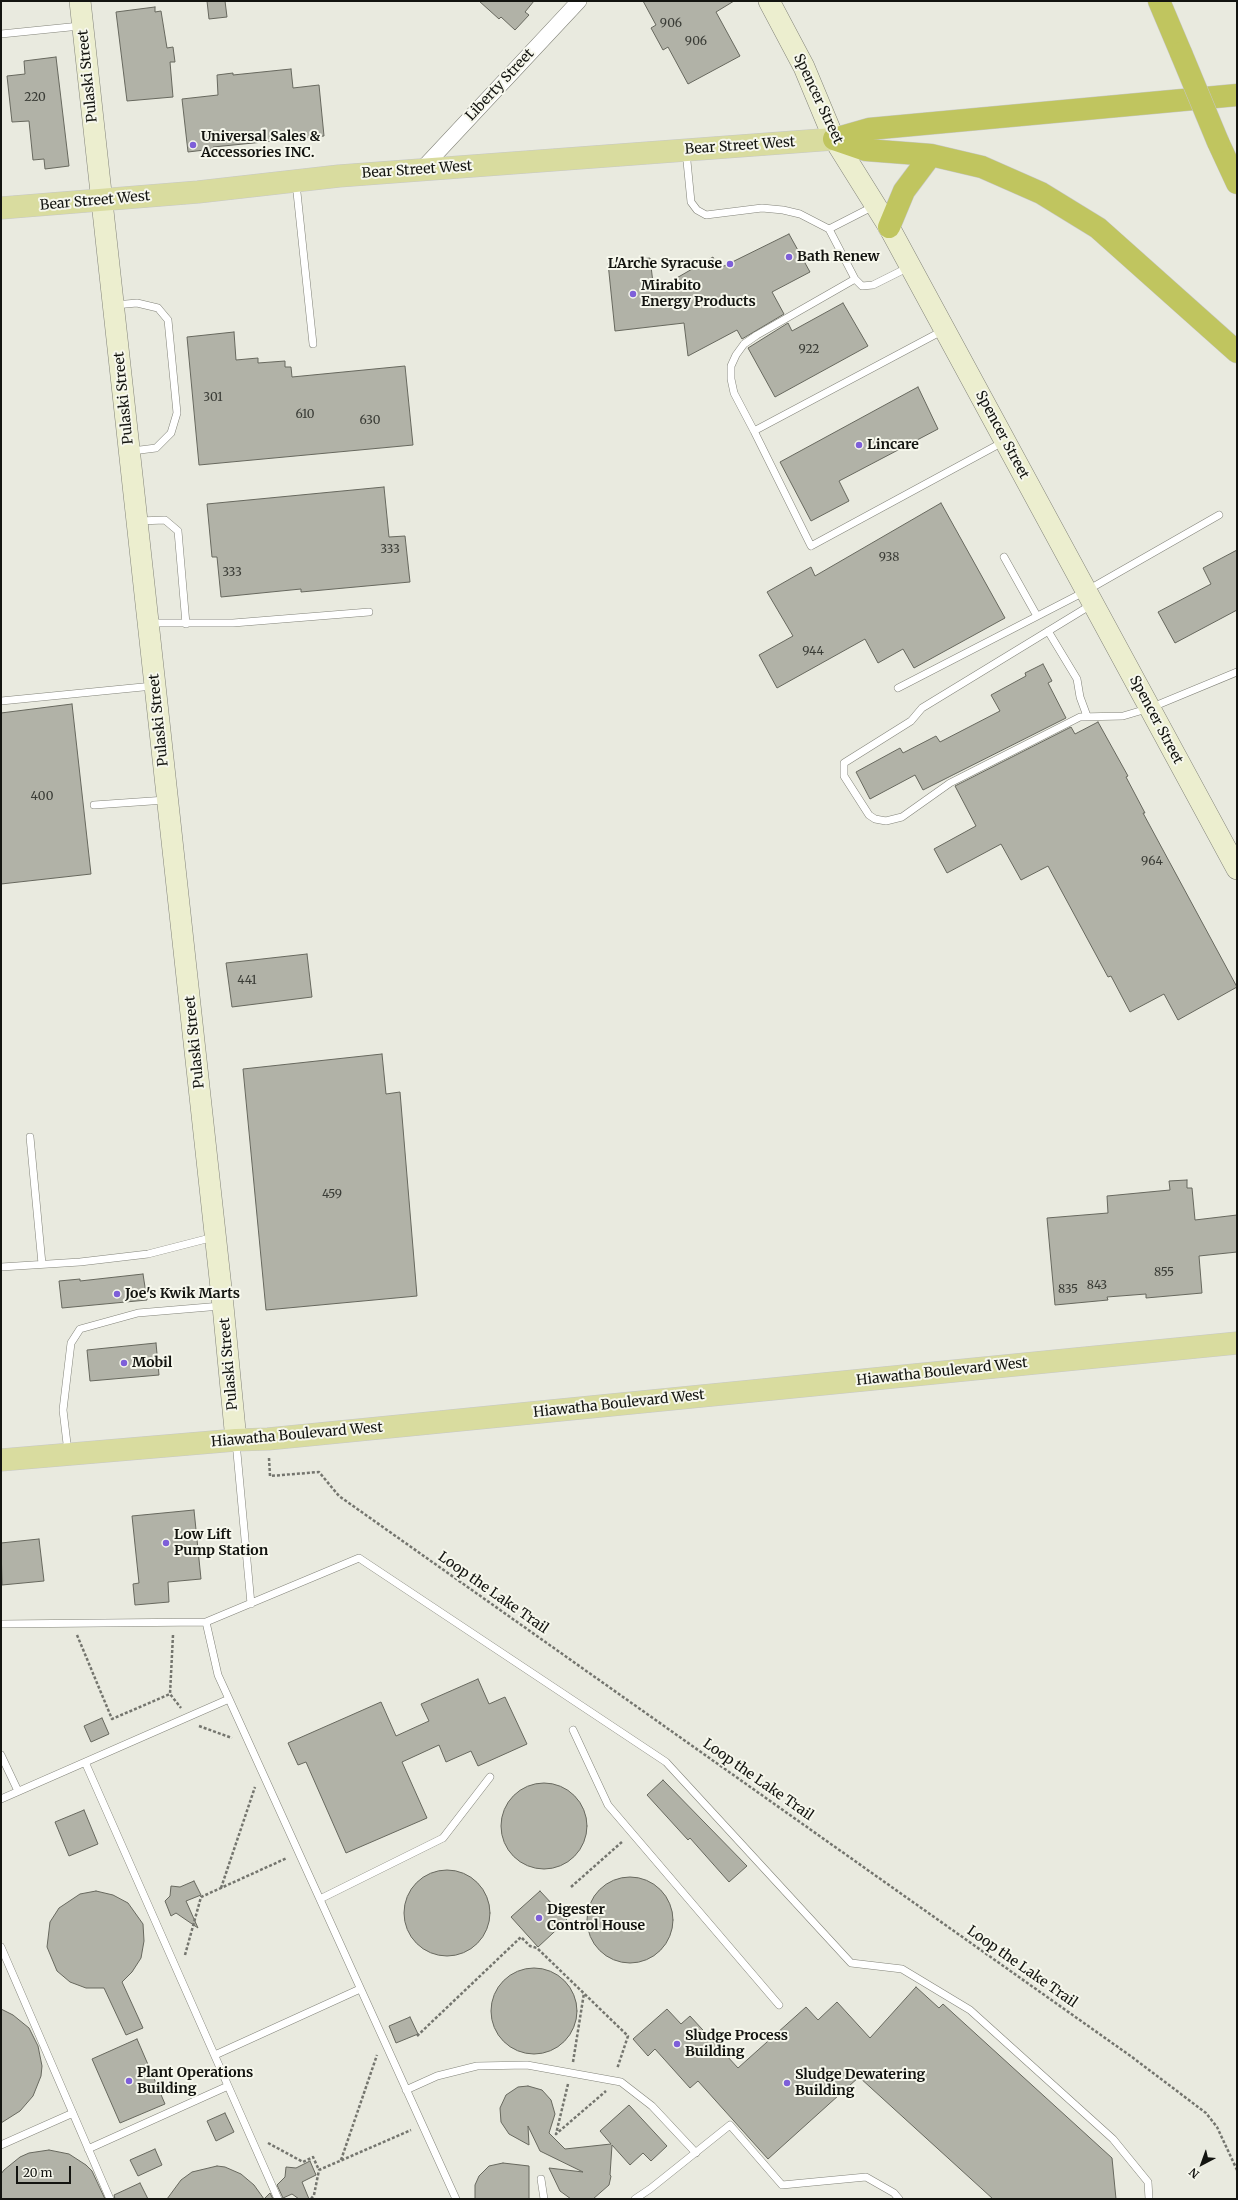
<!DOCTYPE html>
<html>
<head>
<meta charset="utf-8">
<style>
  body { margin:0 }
  #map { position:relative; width:1238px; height:2200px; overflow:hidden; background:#e9eadf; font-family:Merriweather,serif }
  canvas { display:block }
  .frame { position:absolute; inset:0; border:2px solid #131410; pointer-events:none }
  .north { position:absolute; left:1182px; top:2144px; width:40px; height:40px; -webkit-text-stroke:3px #f6f7ec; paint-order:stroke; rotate:221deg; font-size:11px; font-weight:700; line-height:16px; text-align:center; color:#131410 }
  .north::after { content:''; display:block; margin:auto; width:14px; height:18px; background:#131410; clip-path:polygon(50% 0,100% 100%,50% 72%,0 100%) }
  .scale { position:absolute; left:16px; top:2166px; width:55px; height:18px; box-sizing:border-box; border:2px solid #131410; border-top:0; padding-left:5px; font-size:12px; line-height:14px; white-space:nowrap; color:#131410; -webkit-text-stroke:3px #f6f7ec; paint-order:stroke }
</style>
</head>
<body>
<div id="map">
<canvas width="1238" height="2200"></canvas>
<div class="frame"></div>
<div class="north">N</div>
<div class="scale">20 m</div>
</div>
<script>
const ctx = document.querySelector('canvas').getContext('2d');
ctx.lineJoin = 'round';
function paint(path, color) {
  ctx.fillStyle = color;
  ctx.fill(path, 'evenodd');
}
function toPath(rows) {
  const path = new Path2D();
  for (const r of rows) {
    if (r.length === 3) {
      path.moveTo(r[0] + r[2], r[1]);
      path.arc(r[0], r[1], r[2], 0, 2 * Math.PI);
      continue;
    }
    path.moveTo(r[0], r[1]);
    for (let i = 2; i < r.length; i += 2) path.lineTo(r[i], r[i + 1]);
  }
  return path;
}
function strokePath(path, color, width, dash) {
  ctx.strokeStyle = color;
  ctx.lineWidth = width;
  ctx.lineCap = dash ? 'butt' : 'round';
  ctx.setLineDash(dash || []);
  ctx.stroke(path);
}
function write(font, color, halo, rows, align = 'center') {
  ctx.font = font + ' Merriweather,serif';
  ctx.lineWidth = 4;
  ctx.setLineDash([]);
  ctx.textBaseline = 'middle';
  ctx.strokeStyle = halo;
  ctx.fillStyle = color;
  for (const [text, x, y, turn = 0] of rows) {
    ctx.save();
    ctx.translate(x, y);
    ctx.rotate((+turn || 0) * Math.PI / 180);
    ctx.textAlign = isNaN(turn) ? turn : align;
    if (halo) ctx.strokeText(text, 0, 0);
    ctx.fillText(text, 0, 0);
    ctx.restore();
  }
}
const building = toPath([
  [207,1,225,1,227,17,209,19,207,1],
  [479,1,534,1,525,12,529,15,515,30,501,17,499,19,479,1],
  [643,1,734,1,716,12,740,56,688,84,668,47,663,50,651,28,656,25,643,1],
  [155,7,155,12,161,11,167,48,173,47,175,62,170,62,173,97,127,101,116,12,155,7],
  [56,57,69,166,45,169,44,159,33,160,29,121,12,122,7,76,25,74,24,61,56,57],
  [291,69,293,88,319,85,324,136,213,147,213,149,188,152,182,99,218,95,217,75,233,73,233,75,291,69],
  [789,234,810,272,772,292,784,314,742,339,737,330,688,356,684,323,615,331,608,263,650,258,654,291,713,257,718,269,789,234],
  [843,303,868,346,775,397,748,348,788,323,792,331,843,303],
  [234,332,236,360,258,358,258,363,285,361,285,367,291,367,292,377,405,366,413,445,199,465,187,337,234,332],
  [918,387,938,429,839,481,849,501,811,521,780,462,918,387],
  [384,487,389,537,405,536,410,582,301,592,301,589,221,597,217,557,212,557,207,504,384,487],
  [941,503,1005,618,914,668,903,649,878,663,865,639,777,688,759,655,793,636,767,592,811,567,815,576,941,503],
  [1237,550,1237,610,1175,643,1158,612,1211,584,1203,568,1237,550],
  [1043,664,1052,681,1048,683,1066,718,923,790,915,775,870,799,856,772,900,748,903,753,936,736,940,742,1000,711,991,695,1026,676,1025,673,1043,664],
  [72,704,91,874,1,884,1,713,72,704],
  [1098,722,1128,776,1126,777,1145,813,1143,813,1237,987,1178,1020,1164,994,1130,1012,1111,976,1108,977,1048,866,1021,880,1001,844,947,873,934,849,976,826,955,786,1071,727,1075,734,1098,722],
  [307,954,312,997,232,1007,226,963,307,954],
  [382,1054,386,1094,400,1092,417,1296,266,1310,243,1069,382,1054],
  [1187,1180,1187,1188,1192,1188,1195,1220,1237,1215,1237,1252,1199,1256,1202,1293,1146,1298,1146,1294,1107,1297,1108,1300,1055,1305,1047,1218,1108,1213,1107,1196,1170,1190,1169,1181,1187,1180],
  [143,1274,147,1300,62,1308,59,1281,80,1279,80,1281,143,1274],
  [156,1343,159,1375,90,1381,87,1350,156,1343],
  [194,1510,201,1579,168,1582,169,1602,135,1605,133,1584,139,1583,132,1516,194,1510],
  [39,1539,44,1581,2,1585,1,1543,39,1539],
  [478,1679,489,1704,505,1697,527,1744,478,1766,471,1751,446,1762,439,1745,402,1762,427,1818,346,1853,306,1762,298,1765,288,1743,381,1702,396,1736,429,1721,421,1704,478,1679],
  [102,1718,109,1734,91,1742,84,1726,102,1718],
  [663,1780,747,1866,729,1882,690,1838,688,1840,647,1795,663,1780],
  [544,1826,43],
  [84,1810,98,1844,69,1856,55,1822,84,1810],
  [447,1913,43],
  [630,1920,43],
  [194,1881,201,1895,186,1901,198,1928,176,1913,171,1916,165,1901,170,1896,171,1886,180,1887,194,1881],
  [96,1891,113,1895,128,1903,143,1924,144,1941,141,1958,132,1972,122,1982,143,2028,126,2035,104,1988,86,1988,70,1982,57,1971,47,1947,50,1922,59,1908,80,1894,96,1891],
  [540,1891,567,1920,538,1947,511,1917,540,1891],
  [534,2011,43],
  [916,1987,939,2008,943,2004,1112,2158,1116,2199,993,2199,859,2077,768,2159,698,2081,690,2088,655,2049,648,2056,633,2039,667,2009,681,2024,690,2016,738,2068,806,2007,818,2020,837,2002,870,2038,916,1987],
  [1,2009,13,2015,29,2028,38,2046,42,2066,41,2076,33,2096,20,2111,1,2123,1,2009],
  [410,2017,418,2034,396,2043,389,2026,410,2017],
  [137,2039,165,2104,120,2123,92,2059,137,2039],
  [528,2086,542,2090,551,2100,555,2114,549,2133,565,2149,611,2144,600,2131,629,2105,667,2146,651,2161,643,2153,630,2165,612,2145,610,2175,611,2176,609,2185,593,2199,571,2199,560,2191,549,2168,583,2172,540,2151,528,2126,529,2145,509,2134,501,2122,500,2108,506,2095,518,2087,528,2086],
  [225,2113,234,2132,216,2141,207,2121,225,2113],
  [155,2149,162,2165,138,2176,130,2160,155,2149],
  [49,2150,69,2154,86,2165,92,2171,105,2199,1,2199,1,2174,4,2170,20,2157,29,2153,49,2150],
  [310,2161,316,2175,302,2182,309,2199,299,2199,292,2194,283,2198,277,2185,285,2177,286,2167,296,2168,310,2161],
  [503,2163,529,2166,529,2199,475,2199,475,2185,479,2176,489,2166,503,2163],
  [217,2166,225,2167,241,2174,254,2185,264,2199,270,2193,273,2199,167,2199,181,2180,192,2172,217,2166],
  [140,2183,148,2199,115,2199,114,2195,140,2183]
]);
paint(building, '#b1b2a7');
strokePath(building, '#67685e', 1);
const lane = toPath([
  [1,34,80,26],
  [686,151,691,202,697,210,706,215,762,208,783,210,800,214,829,229,874,206],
  [296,183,313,344],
  [829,229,855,279,862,286,873,285,909,267],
  [855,279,757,335,744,344,736,355,731,366,731,379,734,393,754,431,942,331],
  [115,305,137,303,158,308,168,320,177,413,171,433,156,448,132,451],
  [754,431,811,546,1003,442],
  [139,521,165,520,178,531,186,624],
  [1004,557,1037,616],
  [1091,605,922,708,911,721,844,763,844,776,869,815,875,819,886,821,902,817,950,783,1080,717,1123,716,1150,708,1237,672],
  [151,623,233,623,369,612],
  [1048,631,1077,679,1080,697,1087,716],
  [898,688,1086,591,1219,515],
  [1,701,153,686],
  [94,805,166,800],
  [30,1137,42,1264],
  [1,1267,80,1262,148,1254,214,1237],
  [236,1442,251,1604],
  [68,1452,63,1410,71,1343,80,1329,138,1313,221,1306],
  [1,1624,206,1622],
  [229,1699,456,2199],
  [573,1730,608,1805,779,2005],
  [1,1755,18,1791],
  [85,1762,278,2199],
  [1,1799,229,1699,218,1675,206,1622,359,1558,666,1762,851,1963,902,1969,970,2010,1113,2139,1148,2182,1149,2199],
  [320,1899,443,1838,490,1777],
  [1,1947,110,2199],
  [215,2055,360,1989],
  [406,2090,437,2076,477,2066,527,2065,621,2082,652,2106,696,2153],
  [1,2145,73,2113],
  [88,2149,228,2086],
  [541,2179,544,2199],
  [635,2199,650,2189,730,2125,782,2185,866,2177,894,2193,899,2199]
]);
const street = toPath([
  [422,169,579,1]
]);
const secondary = toPath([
  [80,1,223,1306,236,1440],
  [769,1,804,67,834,139,889,227,1237,869]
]);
const primary = toPath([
  [1,208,198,192,339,176,834,139],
  [1,1460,236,1440,268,1439,1237,1343]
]);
const highway = toPath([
  [1159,1,1181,53],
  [834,139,866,150,931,155,982,167,1041,193,1098,228,1237,352],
  [834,139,869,129,1237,95],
  [1218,142,1237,183],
  [889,227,904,191,931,155]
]);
strokePath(lane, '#828379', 8);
strokePath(street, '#828379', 16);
strokePath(secondary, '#828379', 22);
strokePath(primary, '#c6c7c6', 23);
strokePath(highway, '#c6c7c6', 23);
strokePath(toPath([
  [269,1458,270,1476,319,1472,339,1496,1132,2057,1206,2113,1217,2127,1237,2170],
  [77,1635,112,1719,170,1694],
  [173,1635,170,1694,181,1708],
  [199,1726,232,1738],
  [571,1887,623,1841],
  [221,1888,255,1787],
  [185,1955,201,1897,287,1858],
  [417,2036,521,1937,530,1946,537,1948,628,2036,617,2069],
  [573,2062,584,1993],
  [568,2084,556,2134,606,2091],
  [268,2143,303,2162,313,2157,319,2170],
  [341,2160,377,2055],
  [311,2199,314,2195,319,2170,411,2130]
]), '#74756e', 2.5, [3, 2]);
strokePath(lane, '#fff', 7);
strokePath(street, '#fff', 15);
strokePath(secondary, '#eceecf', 21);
strokePath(primary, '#d9dc9f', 22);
strokePath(highway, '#c0c55f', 22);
const highwayBridge = toPath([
  [1181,53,1218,142]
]);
strokePath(highwayBridge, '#c6c7c6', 23, []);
strokePath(highwayBridge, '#c0c55f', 22);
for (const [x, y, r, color] of [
  [193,145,4,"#7e5fd9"],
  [789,257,4,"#7e5fd9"],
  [730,264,4,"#7e5fd9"],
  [633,294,4,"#7e5fd9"],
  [859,445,4,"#7e5fd9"],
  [117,1294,4,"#7e5fd9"],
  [124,1363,4,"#7e5fd9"],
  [166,1543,4,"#7e5fd9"],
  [539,1918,4,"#7e5fd9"],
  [677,2044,4,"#7e5fd9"],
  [129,2081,4,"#7e5fd9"],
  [787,2083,4,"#7e5fd9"]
]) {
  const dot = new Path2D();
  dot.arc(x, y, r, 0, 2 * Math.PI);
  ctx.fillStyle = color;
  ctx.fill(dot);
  strokePath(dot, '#f6f7ec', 1.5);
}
write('12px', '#3a3c36', null, [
  ["906",671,24],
  ["906",696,42],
  ["220",35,98],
  ["922",809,350],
  ["301",213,398],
  ["610",305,415],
  ["630",370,421],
  ["333",390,550],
  ["938",889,558],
  ["333",232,573],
  ["944",813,652],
  ["400",42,797],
  ["964",1152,862],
  ["441",247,981],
  ["459",332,1195],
  ["855",1164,1273],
  ["843",1097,1286],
  ["835",1068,1290]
]);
write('14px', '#131410', '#f6f7ec', [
  ["Pulaski Street",88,76,-96],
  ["Liberty Street",500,85,-47],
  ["Spencer Street",818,99,65],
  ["Bear Street West",740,146,-4],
  ["Bear Street West",417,170,-4],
  ["Bear Street West",95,201,-5],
  ["Pulaski Street",124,398,-96],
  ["Spencer Street",1002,435,62],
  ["Pulaski Street",159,720,-96],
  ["Spencer Street",1156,720,62],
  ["Pulaski Street",195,1042,-96],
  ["Pulaski Street",229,1364,-95],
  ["Hiawatha Boulevard West",942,1372,-6],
  ["Hiawatha Boulevard West",619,1404,-6],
  ["Hiawatha Boulevard West",297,1435,-5],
  ["Loop the Lake Trail",493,1593,35],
  ["Loop the Lake Trail",758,1780,35],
  ["Loop the Lake Trail",1022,1967,35]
]);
write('bold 14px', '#131410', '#f6f7ec', [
  ["Universal Sales &",201,137],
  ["Accessories INC.",201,153],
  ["Bath Renew",797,257],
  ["L'Arche Syracuse",722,264,"right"],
  ["Mirabito",641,286],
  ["Energy Products",641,302],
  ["Lincare",867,445],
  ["Joe's Kwik Marts",125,1294],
  ["Mobil",132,1363],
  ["Low Lift",174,1535],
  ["Pump Station",174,1551],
  ["Digester",547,1910],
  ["Control House",547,1926],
  ["Sludge Process",685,2036],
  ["Building",685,2052],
  ["Plant Operations",137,2073],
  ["Building",137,2089],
  ["Sludge Dewatering",795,2075],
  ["Building",795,2091]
], 'left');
</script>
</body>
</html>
